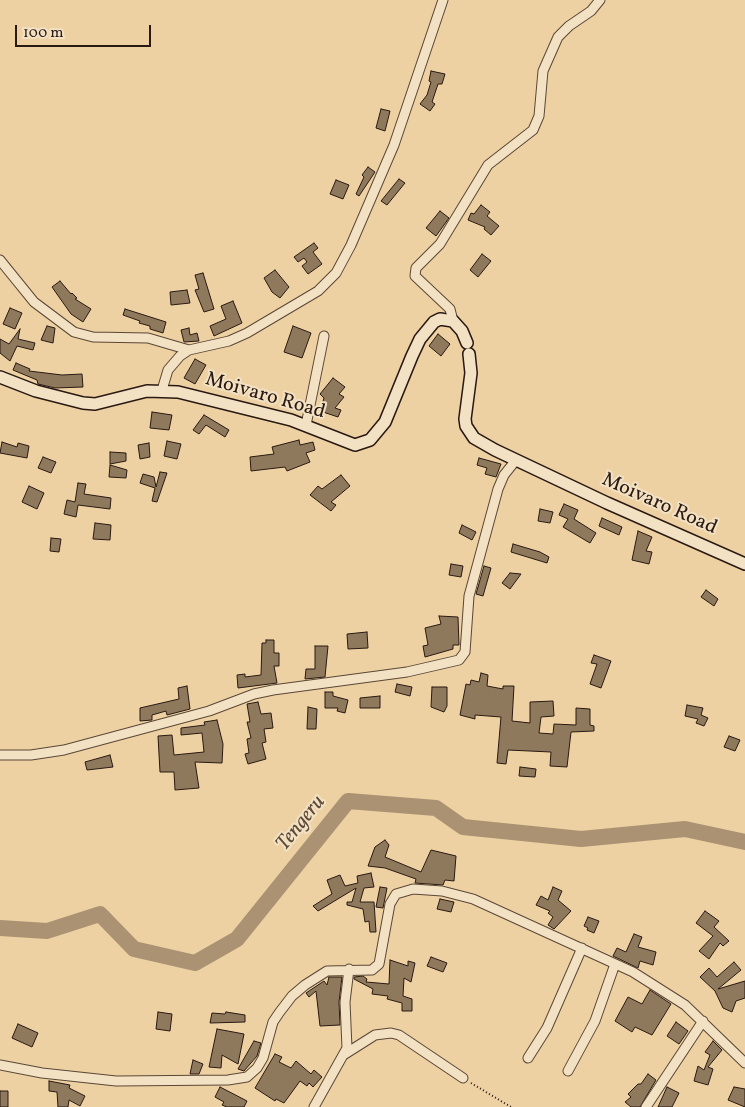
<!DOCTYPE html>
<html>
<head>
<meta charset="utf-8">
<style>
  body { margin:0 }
  #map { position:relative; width:745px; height:1107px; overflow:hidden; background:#edd1a3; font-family:Vollkorn,serif }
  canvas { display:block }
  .scale { position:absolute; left:15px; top:25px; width:136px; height:22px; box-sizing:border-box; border:2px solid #291912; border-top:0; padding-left:6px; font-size:15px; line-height:18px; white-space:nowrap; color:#291912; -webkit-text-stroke:4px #f3e1c3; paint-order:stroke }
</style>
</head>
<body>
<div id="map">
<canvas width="745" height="1107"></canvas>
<div class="scale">100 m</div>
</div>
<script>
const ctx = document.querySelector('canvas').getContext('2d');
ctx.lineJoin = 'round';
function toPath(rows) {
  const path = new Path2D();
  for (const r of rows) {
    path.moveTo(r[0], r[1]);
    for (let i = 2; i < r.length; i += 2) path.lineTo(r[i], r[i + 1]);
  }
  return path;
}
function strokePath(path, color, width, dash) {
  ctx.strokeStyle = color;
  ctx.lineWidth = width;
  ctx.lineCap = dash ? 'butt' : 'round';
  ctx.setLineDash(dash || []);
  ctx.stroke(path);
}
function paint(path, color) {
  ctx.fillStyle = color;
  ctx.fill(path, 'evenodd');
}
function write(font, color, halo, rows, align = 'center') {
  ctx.font = font + ' Vollkorn,serif';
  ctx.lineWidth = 4;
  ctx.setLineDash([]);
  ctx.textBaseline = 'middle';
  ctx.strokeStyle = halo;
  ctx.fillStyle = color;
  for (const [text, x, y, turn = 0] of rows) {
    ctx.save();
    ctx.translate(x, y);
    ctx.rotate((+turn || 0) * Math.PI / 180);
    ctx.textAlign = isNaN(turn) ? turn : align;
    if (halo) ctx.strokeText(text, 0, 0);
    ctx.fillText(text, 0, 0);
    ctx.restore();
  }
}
strokePath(toPath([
  [0,928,47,931,100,914,134,949,195,963,237,939,348,801,436,808,463,827,581,839,685,829,745,842]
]), '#aa9272', 16);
const building = toPath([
  [431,71,445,74,442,84,438,84,432,102,435,104,430,111,420,104,427,95,431,82,429,81,431,71],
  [381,109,390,111,385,131,376,128,381,109],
  [368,167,375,172,359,196,356,194,364,177,362,175,368,167],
  [399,179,405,183,387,205,381,201,399,179],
  [336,180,349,185,343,199,330,194,336,180],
  [481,205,490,212,487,216,499,226,491,235,484,229,485,227,468,220,471,213,474,214,481,205],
  [440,211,449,218,436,236,426,228,440,211],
  [314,243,318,248,313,252,322,264,308,274,302,266,307,262,304,258,298,262,294,257,314,243],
  [482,254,491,261,478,277,470,270,482,254],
  [275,270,289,287,280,298,272,292,264,278,275,270],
  [203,273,214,309,204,312,195,290,199,289,195,275,203,273],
  [60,281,71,294,72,293,77,298,75,299,91,309,83,322,71,314,52,287,60,281],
  [187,290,190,303,171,305,170,292,187,290],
  [233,301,242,323,214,336,210,326,226,319,221,306,233,301],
  [10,308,22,313,15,329,3,324,10,308],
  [125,309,166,322,163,333,150,329,150,326,139,323,140,321,123,315,125,309],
  [47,326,55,328,53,343,41,340,47,326],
  [293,326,311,333,302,358,284,352,293,326],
  [189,328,190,335,197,333,199,341,184,342,181,330,189,328],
  [20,329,18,339,35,343,33,350,17,346,10,361,0,353,0,339,9,344,20,329],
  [438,334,450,344,441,356,429,346,438,334],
  [195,359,206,365,195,384,184,378,195,359],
  [16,363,30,369,29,371,62,375,82,374,83,387,55,388,38,384,37,380,13,370,16,363],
  [333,378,345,387,339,394,344,397,335,408,341,410,338,417,320,411,324,398,320,394,333,378],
  [152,412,172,415,169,430,150,428,152,412],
  [204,415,229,430,225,437,206,425,199,434,193,430,204,415],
  [299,440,300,445,313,442,315,450,306,453,310,462,287,471,285,467,251,471,250,457,274,454,272,447,299,440],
  [167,441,181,444,177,459,164,456,167,441],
  [2,442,17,447,18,443,29,446,27,458,0,453,2,442],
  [149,443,150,457,140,459,138,445,149,443],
  [110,452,126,453,126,461,110,464,110,452],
  [43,457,56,462,51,473,38,468,43,457],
  [479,458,501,464,496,477,485,474,487,468,477,465,479,458],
  [110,465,127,470,126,478,109,477,110,465],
  [160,472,167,473,157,502,152,501,155,488,140,483,143,474,154,477,156,487,160,472],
  [341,475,350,486,331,502,336,505,331,511,310,495,318,486,322,489,341,475],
  [78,483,86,484,84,494,111,498,110,509,78,505,76,517,64,514,67,500,75,502,78,483],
  [29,486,44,493,37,509,22,502,29,486],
  [564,504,578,510,574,519,596,533,590,543,563,527,568,519,559,515,564,504],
  [540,509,553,512,550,523,538,521,540,509],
  [602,518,622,527,619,535,599,526,602,518],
  [95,523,111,525,110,540,93,539,95,523],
  [462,525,476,532,472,540,459,533,462,525],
  [638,531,652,537,646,551,652,552,649,564,632,560,638,531],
  [51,538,61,539,59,552,50,551,51,538],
  [513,544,540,552,549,557,547,563,511,552,513,544],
  [451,564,463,566,461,577,449,575,451,564],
  [484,566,491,568,483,596,476,594,484,566],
  [510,573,521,574,510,589,502,583,510,573],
  [706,590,718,599,714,606,701,597,706,590],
  [439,616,458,617,459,645,453,645,453,649,425,657,423,646,428,645,425,628,441,624,439,616],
  [367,632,368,648,348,649,347,634,367,632],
  [266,640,274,640,274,653,279,653,279,666,274,666,277,683,238,688,237,675,245,674,245,677,261,675,262,643,266,643,266,640],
  [315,646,328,646,325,677,305,679,306,669,315,669,315,646],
  [594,655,611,661,601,688,590,684,597,664,591,663,594,655],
  [481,673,488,675,487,686,503,689,503,686,514,686,512,721,530,723,530,702,553,701,554,716,541,717,539,733,553,734,554,724,576,725,576,708,590,709,590,725,594,726,594,731,571,732,567,767,550,766,551,752,508,750,506,764,497,763,501,717,475,715,475,719,460,715,466,684,470,685,471,680,479,682,481,673],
  [397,684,412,687,410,696,395,692,397,684],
  [187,686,190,709,167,715,166,711,152,715,152,720,140,721,140,708,179,699,178,688,187,686],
  [432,687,447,687,447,706,444,712,431,707,432,687],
  [325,692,333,692,333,696,348,700,345,713,337,711,338,708,325,708,325,692],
  [380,696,380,708,360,708,360,698,380,696],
  [258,702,261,714,271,713,273,728,264,729,266,742,262,743,266,759,248,764,245,754,249,753,247,739,251,738,247,722,250,722,247,704,258,702],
  [687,705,703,708,701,715,708,718,704,726,696,723,698,719,685,716,687,705],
  [308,707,317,709,316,729,307,729,308,707],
  [217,720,223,744,222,763,195,762,199,788,175,790,174,772,160,772,158,736,172,735,174,755,204,752,202,733,181,735,181,728,205,725,204,722,217,720],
  [729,736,740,740,735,751,724,747,729,736],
  [110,755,113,767,87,770,85,762,110,755],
  [520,767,536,769,535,777,519,776,520,767],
  [385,840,389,845,385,857,421,872,431,850,456,856,454,881,445,880,443,885,415,883,416,879,385,868,368,866,375,847,385,840],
  [371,873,374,887,364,888,360,902,374,902,376,932,370,932,369,921,365,922,363,909,347,905,347,902,352,902,356,888,318,911,313,906,332,894,327,880,340,875,345,886,358,883,357,876,371,873],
  [380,887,387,888,383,908,376,907,380,887],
  [553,887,562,891,558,900,571,911,554,929,548,925,553,917,548,913,550,911,536,905,541,896,548,900,553,887],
  [440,899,454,902,451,912,437,909,440,899],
  [705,911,719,921,714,927,729,941,723,946,720,943,709,959,699,951,713,936,696,923,705,911],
  [588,917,599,921,594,933,587,930,588,928,584,926,588,917],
  [634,934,642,937,638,947,656,952,653,965,640,961,638,968,613,956,617,948,626,952,634,934],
  [431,957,447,963,443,972,427,966,431,957],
  [390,960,408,966,408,961,415,963,411,982,404,978,403,996,412,999,412,1011,402,1011,402,1003,387,999,388,996,372,994,373,989,354,979,354,977,363,976,367,979,366,982,389,984,390,960],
  [734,962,741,970,718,989,745,981,745,998,736,1001,732,1012,723,1008,715,991,700,977,709,968,717,977,734,962],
  [329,977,342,977,339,1002,340,1025,320,1026,316,991,309,997,306,993,324,981,327,985,329,977],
  [650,990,671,1004,652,1035,635,1027,632,1032,615,1021,628,997,642,1004,650,990],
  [158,1012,172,1014,170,1031,156,1029,158,1012],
  [226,1012,245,1015,245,1022,210,1023,212,1013,225,1014,226,1012],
  [676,1022,688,1031,679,1044,667,1036,676,1022],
  [18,1024,38,1033,32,1047,12,1038,18,1024],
  [217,1029,244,1034,238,1064,222,1055,221,1068,209,1067,217,1029],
  [254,1041,261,1043,257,1056,244,1071,238,1069,254,1041],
  [713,1041,722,1050,708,1067,713,1069,708,1085,694,1081,698,1066,704,1070,710,1055,705,1052,713,1041],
  [275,1054,282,1057,279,1062,291,1068,296,1061,311,1074,314,1070,322,1077,313,1087,309,1083,307,1086,300,1081,284,1103,276,1099,275,1101,255,1088,275,1054],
  [193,1060,203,1064,199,1074,190,1074,193,1060],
  [648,1074,656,1080,640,1107,631,1107,625,1102,631,1097,628,1094,638,1084,641,1084,648,1074],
  [49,1081,70,1085,69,1088,85,1096,80,1106,69,1100,68,1107,58,1107,57,1092,49,1091,49,1081],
  [220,1087,247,1101,244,1107,227,1107,222,1105,224,1102,215,1097,220,1087],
  [667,1087,679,1093,672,1107,658,1107,667,1087],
  [734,1087,745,1089,745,1107,728,1100,734,1087],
  [0,1091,8,1091,8,1107,0,1107,0,1091]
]);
paint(building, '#8f795d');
strokePath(building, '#291912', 1);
const street = toPath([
  [0,260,34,302,74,332,93,337,148,338,189,350],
  [453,321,450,309,415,276,416,268,440,244,488,165,533,130,539,116,543,71,558,37,569,26,591,11,600,0],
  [162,390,168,370,180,356,189,350,229,341,247,333,318,291,336,273,351,245,394,145,443,0],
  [306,425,324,336],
  [0,755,31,755,64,750,209,711,254,694,273,690,407,672,459,660,465,652,469,596,498,489,504,475,516,460],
  [345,1054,375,1035,391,1033,399,1035,463,1078],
  [528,1058,547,1028,582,948],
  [0,1065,42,1073,116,1081,228,1080,247,1077,257,1068,263,1058,273,1022,279,1013,292,996,305,985,327,971,372,970,379,964,390,904,396,894,413,889,442,891,473,899,633,972,685,1005,745,1063],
  [568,1071,595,1021,615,964],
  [314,1107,347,1048,345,1002,349,969],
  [646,1107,703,1021]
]);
const secondary = toPath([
  [469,354,471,373,465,419,466,426,474,438,495,450,607,503,745,564],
  [0,377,36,391,83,403,95,404,147,391,178,392,291,420,355,445,370,440,385,422,412,356,420,339,434,322,440,319,453,321,462,331,467,343]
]);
strokePath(street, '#5a4736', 11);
strokePath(secondary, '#291912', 14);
strokePath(toPath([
  [471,1083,511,1107]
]), '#291912', 2, [1, 2.5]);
strokePath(street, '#f3e1c3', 9);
strokePath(secondary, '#f3e1c3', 11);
write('20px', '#291912', '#f3e1c3', [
  ["Moivaro Road",265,397,16],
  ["Moivaro Road",659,505,24]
]);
write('italic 21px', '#5d4938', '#f3e1c3', [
  ["Tengeru",302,824,-51]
]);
</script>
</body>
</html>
